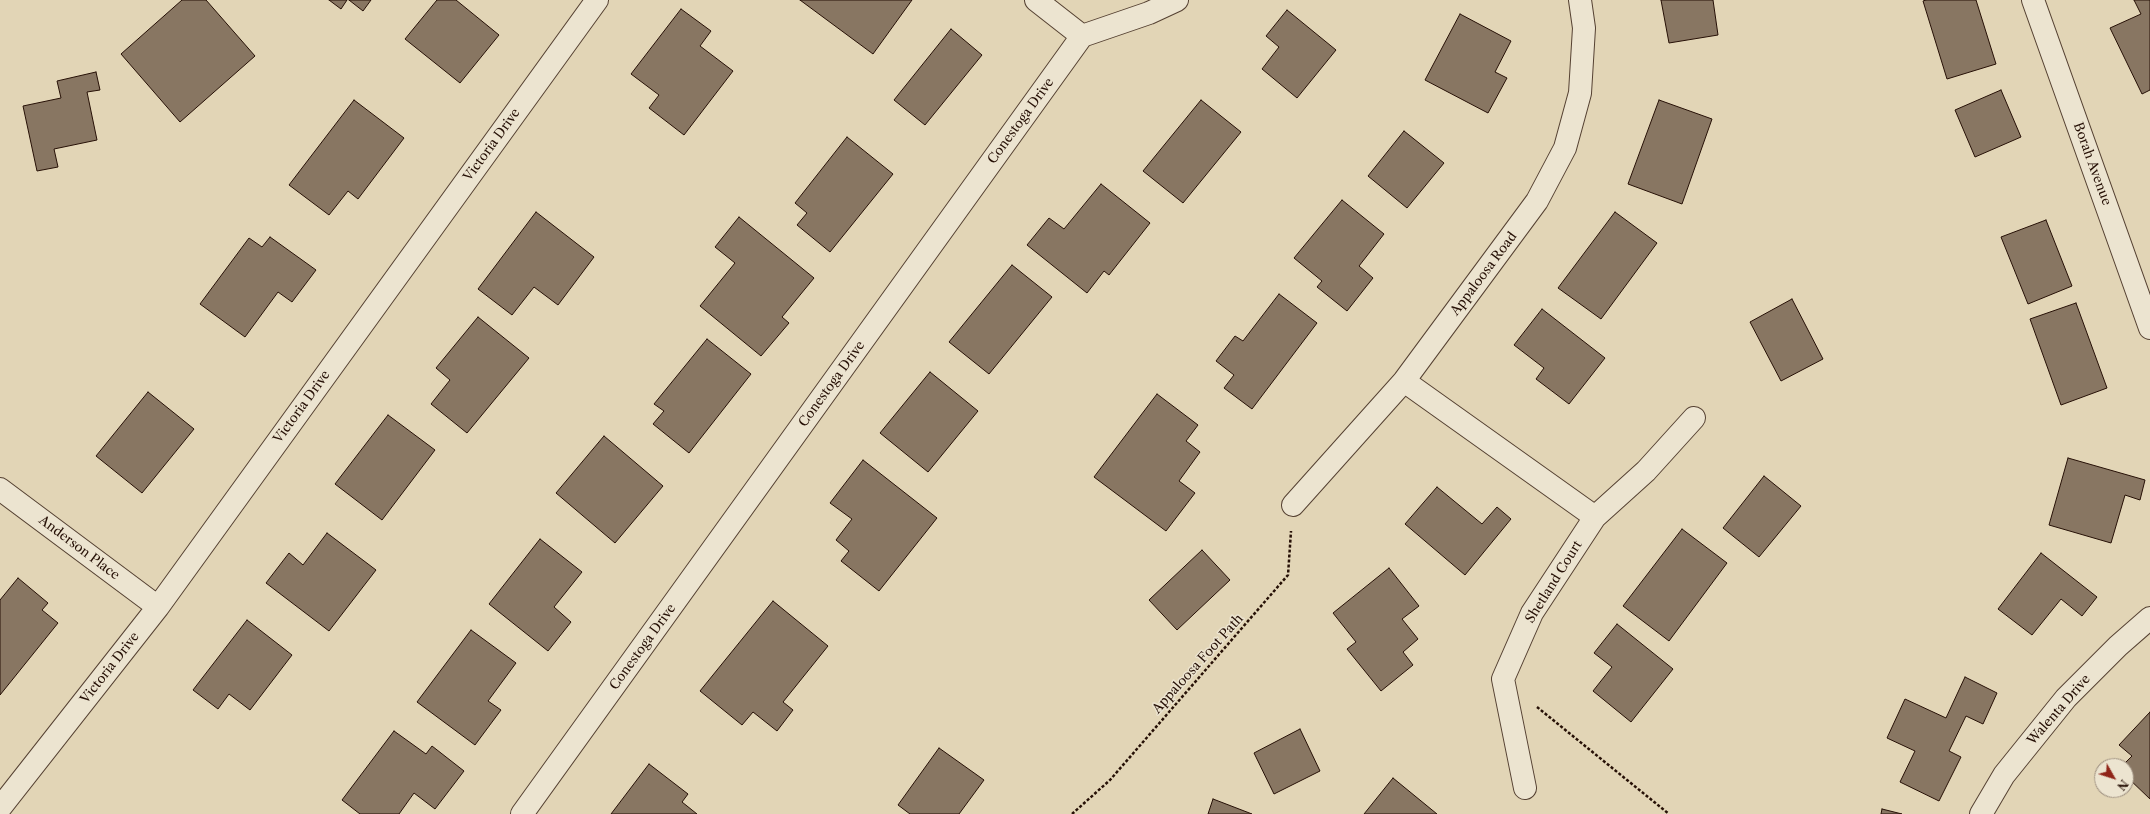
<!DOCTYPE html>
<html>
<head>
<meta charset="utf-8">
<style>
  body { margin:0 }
  #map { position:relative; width:2150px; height:814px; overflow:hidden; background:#e2d5b6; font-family:"Libre Caslon Text",serif }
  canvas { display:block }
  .north { position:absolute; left:2094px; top:758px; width:40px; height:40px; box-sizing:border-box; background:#ece4d0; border:1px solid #9d8f7f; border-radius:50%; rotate:129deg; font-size:11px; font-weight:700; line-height:16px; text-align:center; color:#261006 }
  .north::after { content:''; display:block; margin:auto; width:14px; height:18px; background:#8f2418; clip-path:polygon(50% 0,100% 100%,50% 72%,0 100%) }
</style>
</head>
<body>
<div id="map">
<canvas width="2150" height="814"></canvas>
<div class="north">N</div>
</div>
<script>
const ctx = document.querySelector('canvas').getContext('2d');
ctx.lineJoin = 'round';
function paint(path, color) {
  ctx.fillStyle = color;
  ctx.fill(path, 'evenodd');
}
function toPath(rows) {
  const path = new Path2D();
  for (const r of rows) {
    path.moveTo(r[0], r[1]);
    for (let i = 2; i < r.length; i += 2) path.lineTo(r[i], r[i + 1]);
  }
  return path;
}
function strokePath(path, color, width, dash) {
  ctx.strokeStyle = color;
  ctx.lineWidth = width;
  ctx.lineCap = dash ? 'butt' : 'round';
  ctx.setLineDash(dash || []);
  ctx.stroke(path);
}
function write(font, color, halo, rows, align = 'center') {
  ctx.font = font + ' "Libre Caslon Text",serif';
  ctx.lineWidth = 3;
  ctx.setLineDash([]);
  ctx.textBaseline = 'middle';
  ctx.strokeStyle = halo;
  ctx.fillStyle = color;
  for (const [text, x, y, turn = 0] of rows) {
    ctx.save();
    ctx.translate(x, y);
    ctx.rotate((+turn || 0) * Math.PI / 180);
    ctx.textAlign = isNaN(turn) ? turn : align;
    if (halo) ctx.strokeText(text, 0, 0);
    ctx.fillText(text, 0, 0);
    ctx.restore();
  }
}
const building = toPath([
  [182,0,206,0,255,56,180,122,121,54,182,0],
  [329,0,347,0,341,9,329,0],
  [349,0,371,0,363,11,349,0],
  [437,0,456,0,499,35,460,83,405,39,437,0],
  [800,0,912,0,873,54,800,0],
  [1661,0,1713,0,1718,35,1669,43,1661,0],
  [1926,0,1976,0,1996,64,1947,79,1923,1,1926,0],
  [2134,0,2150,0,2150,90,2142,94,2110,28,2141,14,2134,0],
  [681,9,711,31,700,46,733,71,684,135,649,108,659,95,631,74,681,9],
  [1287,10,1336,50,1297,98,1262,69,1279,47,1266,36,1287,10],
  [1460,14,1511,41,1495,72,1507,78,1488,113,1425,80,1460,14],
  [951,29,982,55,925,125,894,100,951,29],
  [96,72,100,90,87,92,97,140,54,149,58,167,37,171,23,106,61,98,57,81,96,72],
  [2001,90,2021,137,1975,157,1955,110,2001,90],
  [354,100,404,138,358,199,348,191,329,215,289,185,354,100],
  [1201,100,1241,132,1183,203,1143,171,1201,100],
  [1659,100,1712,119,1682,204,1628,184,1659,100],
  [1404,131,1444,163,1407,208,1368,176,1404,131],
  [847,137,893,174,830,252,797,225,807,213,795,203,847,137],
  [1101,184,1150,223,1109,275,1104,271,1087,293,1027,245,1049,218,1064,229,1101,184],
  [1342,200,1384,234,1359,266,1373,278,1347,311,1317,287,1322,281,1294,258,1342,200],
  [536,212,594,257,558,305,534,287,512,315,478,289,536,212],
  [1615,212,1657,243,1601,319,1558,288,1615,212],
  [739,217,814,278,782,317,789,323,761,356,700,306,735,263,715,247,739,217],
  [2046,220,2072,286,2028,304,2001,237,2046,220],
  [270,237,316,270,292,302,278,292,245,337,200,304,249,238,262,247,270,237],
  [1012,265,1052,297,989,374,949,342,1012,265],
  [1279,294,1317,323,1252,409,1224,388,1234,375,1216,361,1235,336,1243,341,1279,294],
  [1792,299,1823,359,1781,381,1750,322,1792,299],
  [2076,303,2107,388,2061,405,2030,319,2076,303],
  [1542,309,1605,358,1569,404,1536,379,1544,368,1514,345,1542,309],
  [478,317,529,358,467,433,431,404,450,380,436,368,478,317],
  [707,339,751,374,689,453,653,424,664,411,654,404,707,339],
  [930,372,978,411,928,472,880,433,930,372],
  [148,392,194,429,142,493,96,456,148,392],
  [1157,394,1198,425,1186,441,1200,452,1179,481,1195,493,1166,531,1094,477,1157,394],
  [388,415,435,450,382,520,335,484,388,415],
  [604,436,663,486,615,543,556,493,604,436],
  [2068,458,2145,480,2140,500,2125,495,2111,543,2049,525,2068,458],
  [863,460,937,518,879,591,841,561,849,551,836,540,852,519,830,503,863,460],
  [1764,476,1801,506,1759,557,1723,528,1764,476],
  [1437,487,1482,524,1497,507,1511,519,1465,575,1405,524,1437,487],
  [1682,529,1727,563,1669,641,1623,606,1682,529],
  [327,533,376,570,329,631,266,583,289,553,303,565,327,533],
  [540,539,582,572,554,607,571,622,548,651,489,604,540,539],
  [1202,550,1230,580,1177,630,1149,600,1202,550],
  [2041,553,2097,597,2082,616,2061,599,2032,635,1998,609,2041,553],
  [1389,568,1419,606,1402,619,1418,639,1403,652,1413,665,1381,691,1347,649,1356,642,1333,613,1389,568],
  [18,578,48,603,42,610,58,623,0,695,0,600,18,578],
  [773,601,828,646,783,702,793,710,777,731,753,712,742,725,700,691,773,601],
  [247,620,292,655,250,710,229,694,218,709,193,690,247,620],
  [1617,624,1673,669,1631,722,1593,691,1612,667,1594,653,1617,624],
  [471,630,516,663,488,701,501,710,475,745,417,702,471,630],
  [1965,677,1997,693,1983,724,1966,716,1949,751,1961,757,1939,801,1900,782,1915,751,1887,738,1905,699,1946,718,1965,677],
  [2150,712,2150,799,2126,776,2126,766,2122,766,2132,756,2119,745,2150,712],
  [1300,729,1320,771,1274,794,1254,753,1300,729],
  [394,731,426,754,432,746,464,771,435,809,414,793,399,814,360,814,342,800,394,731],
  [939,748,984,780,959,814,910,814,898,805,939,748],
  [649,764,688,794,682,802,697,814,611,814,649,764],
  [1393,778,1437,814,1364,814,1393,778],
  [1213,799,1252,814,1208,814,1213,799],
  [1882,809,1902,814,1881,814,1882,809]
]);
paint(building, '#887662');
strokePath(building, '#261006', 1);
const minor = toPath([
  [1036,0,1082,36],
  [2033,0,2150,328],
  [1404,381,1595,517],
  [0,489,158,607],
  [1293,505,1404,381,1537,201,1565,148,1580,93,1584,28,1580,0],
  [1525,788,1503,679,1532,613,1595,517,1646,471,1694,418],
  [0,808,158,607,597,0],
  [522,814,1082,36,1149,13,1177,0],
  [1981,814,2004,775,2066,698,2118,646,2150,618]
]);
strokePath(minor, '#554132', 24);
strokePath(toPath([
  [1537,707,1669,814],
  [1072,814,1110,780,1288,575,1291,531]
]), '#261006', 2.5, [3, 2]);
strokePath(minor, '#ece4d0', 22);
write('13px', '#261006', '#ece4d0', [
  ["Conestoga Drive",1021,121,-54],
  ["Victoria Drive",492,145,-54],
  ["Borah Avenue",2092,164,70],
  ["Appaloosa Road",1484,274,-53],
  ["Conestoga Drive",832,384,-54],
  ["Victoria Drive",302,407,-54],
  ["Anderson Place",79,548,37],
  ["Shetland Court",1554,582,-58],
  ["Conestoga Drive",643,647,-54],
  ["Appaloosa Foot Path",1198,664,-48],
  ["Victoria Drive",110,668,-52],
  ["Walenta Drive",2059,710,-49]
]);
</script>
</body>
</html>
